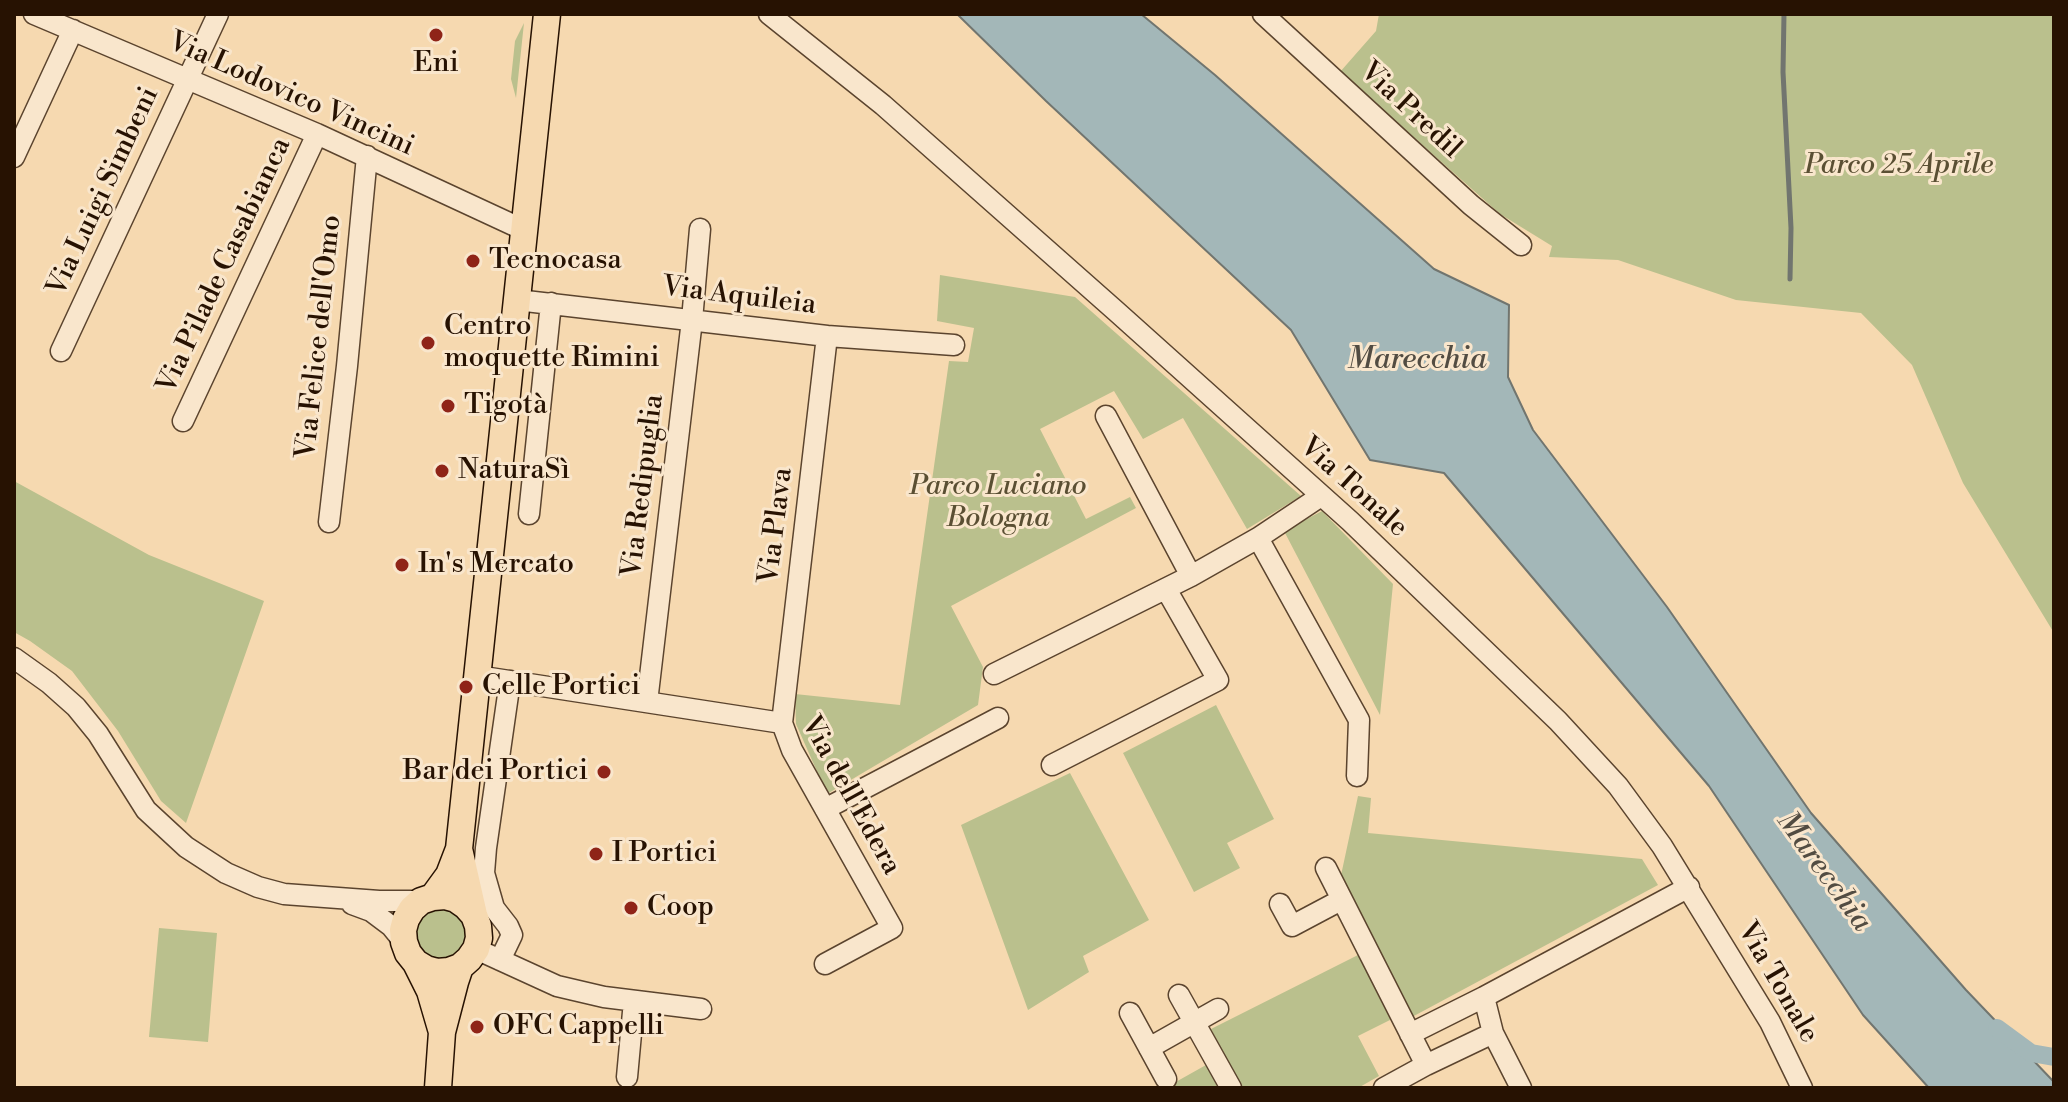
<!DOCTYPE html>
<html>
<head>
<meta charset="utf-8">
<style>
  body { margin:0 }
  #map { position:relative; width:2068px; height:1102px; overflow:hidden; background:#f6d9b0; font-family:"Libre Bodoni",serif }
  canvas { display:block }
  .frame { position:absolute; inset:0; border:16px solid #271202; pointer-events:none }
</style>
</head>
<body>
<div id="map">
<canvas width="2068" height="1102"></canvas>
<div class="frame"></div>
</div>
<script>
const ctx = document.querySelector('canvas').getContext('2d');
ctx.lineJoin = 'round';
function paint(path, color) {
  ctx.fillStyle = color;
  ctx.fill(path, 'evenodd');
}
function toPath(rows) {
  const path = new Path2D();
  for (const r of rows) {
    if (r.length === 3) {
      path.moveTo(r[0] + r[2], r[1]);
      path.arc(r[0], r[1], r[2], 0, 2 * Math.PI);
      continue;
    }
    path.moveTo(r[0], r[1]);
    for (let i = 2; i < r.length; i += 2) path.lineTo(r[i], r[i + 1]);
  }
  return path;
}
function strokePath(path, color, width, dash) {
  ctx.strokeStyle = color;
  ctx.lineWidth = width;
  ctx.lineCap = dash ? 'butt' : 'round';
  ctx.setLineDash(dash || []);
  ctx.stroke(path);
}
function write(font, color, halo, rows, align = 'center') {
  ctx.font = font + ' "Libre Bodoni",serif';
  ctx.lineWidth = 6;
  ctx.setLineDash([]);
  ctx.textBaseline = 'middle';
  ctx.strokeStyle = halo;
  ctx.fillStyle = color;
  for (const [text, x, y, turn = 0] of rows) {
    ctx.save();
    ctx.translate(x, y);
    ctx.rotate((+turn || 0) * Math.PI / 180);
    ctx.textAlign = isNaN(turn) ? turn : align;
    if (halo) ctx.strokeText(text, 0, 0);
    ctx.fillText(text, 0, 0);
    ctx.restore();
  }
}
paint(toPath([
  [1379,14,2054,14,2054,633,1963,483,1912,365,1861,313,1736,300,1618,260,1549,257,1552,246,1500,214,1340,72,1376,31],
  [524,23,516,98,511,79,515,41],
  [940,275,1075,297,1301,496,1247,529,1183,418,1143,439,1114,391,1040,429,1086,519,1130,497,1136,508,951,606,983,667,978,705,827,794,796,724,795,694,900,705,949,361,968,362,974,328,937,321],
  [14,481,149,555,264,601,186,823,161,801,118,731,72,671,30,641,14,632],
  [1322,511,1393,584,1380,715,1284,531],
  [1216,705,1274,819,1227,843,1240,868,1194,892,1123,753],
  [1070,773,1149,920,1083,956,1089,972,1028,1010,961,825],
  [1358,796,1371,798,1368,833,1642,859,1658,885,1412,1017,1340,880],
  [441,934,26],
  [159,928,217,933,208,1042,149,1037],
  [1360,954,1394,1018,1358,1036,1379,1076,1358,1088,1242,1088,1211,1029],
  [1206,1065,1218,1088,1165,1088]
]), '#bac08d');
const water = toPath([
  [957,14,1141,14,1215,75,1434,269,1509,305,1508,377,1533,430,1667,607,1811,813,1966,990,2054,1082,2054,1088,1929,1088,1863,1015,1709,786,1444,473,1370,460,1291,330,1046,101,957,14]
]);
paint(water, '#a3b7b8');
strokePath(water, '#71756f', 2);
strokePath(toPath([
  [1784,14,1783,72,1791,228,1790,279]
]), '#71756f', 5);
strokePath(toPath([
  [1997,1028,2031,1053,2054,1057]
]), '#a3b7b8', 18);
const minor = toPath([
  [34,14,317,134,524,230],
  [769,14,883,105,1117,312,1350,521,1558,721,1618,786,1662,846,1770,1022,1802,1088],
  [1263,14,1471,205,1521,245],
  [14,157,73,30],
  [517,300,827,336,954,345],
  [61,351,218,14],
  [1106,416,1191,576],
  [183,421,317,134],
  [529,514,551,303],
  [329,522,347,366,367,156],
  [1258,538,1359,720,1357,776],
  [14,658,49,683,76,707,98,734,146,810,186,847,226,873,258,887,284,894,379,901,421,901],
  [994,674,1191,576,1258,538,1321,496],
  [477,676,782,723],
  [647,702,692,320,700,229],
  [1052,765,1218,680,1166,589],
  [825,809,998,718],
  [1326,868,1426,1065],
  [352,904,371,911,391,926,404,942],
  [1280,904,1292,926,1341,900],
  [487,954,557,986,604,997,701,1009],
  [500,960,512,935,508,926,494,908,484,873,486,848,510,681],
  [825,964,892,928,792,750,782,723,827,336],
  [1179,995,1231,1088],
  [1484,997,1493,1033,1521,1088],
  [1130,1013,1166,1079],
  [1410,1034,1484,997,1689,887],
  [1149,1048,1218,1009],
  [627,1077,634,1001],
  [1384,1088,1426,1065,1493,1033]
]);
const major = toPath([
  [459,849,474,915,478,926,479,938,476,949,469,959,460,967,449,971,437,972,426,969,416,963,408,953,404,942,403,930,406,919,412,909,421,901,433,897,445,896,456,899,466,906,474,915],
  [433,897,449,875,459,849,547,14],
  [416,963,430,991,442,1032],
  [438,1088,442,1032,455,982,460,967]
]);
strokePath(minor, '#5b442e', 23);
strokePath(major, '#271202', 29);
strokePath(minor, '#f9e6cc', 20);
strokePath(major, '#f6d9b0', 26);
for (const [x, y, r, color] of [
  [436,35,8,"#8f2418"],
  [473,261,8,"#8f2418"],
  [428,343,8,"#8f2418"],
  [448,406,8,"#8f2418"],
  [442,471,8,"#8f2418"],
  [402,565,8,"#8f2418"],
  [466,687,8,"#8f2418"],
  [604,772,8,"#8f2418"],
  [596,854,8,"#8f2418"],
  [631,908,8,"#8f2418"],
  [477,1027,8,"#8f2418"]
]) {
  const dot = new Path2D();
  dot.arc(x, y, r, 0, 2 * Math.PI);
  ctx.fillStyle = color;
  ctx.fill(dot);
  strokePath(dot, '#f9e6cc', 3);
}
write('28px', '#271202', '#f9e6cc', [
  ["Eni",436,64,"center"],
  ["Tecnocasa",489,261],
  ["Centro",444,327],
  ["moquette Rimini",444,359],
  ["Tigotà",464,406],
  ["NaturaSì",458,471],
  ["In's Mercato",418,565],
  ["Celle Portici",482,687],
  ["Bar dei Portici",588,772,"right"],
  ["I Portici",612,854],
  ["Coop",647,908],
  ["OFC Cappelli",493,1027]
], 'left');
write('28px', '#271202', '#f9e6cc', [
  ["Via Lodovico Vincini",291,95,24],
  ["Via Predil",1410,111,43],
  ["Via Luigi Simbeni",104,192,-65],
  ["Via Pilade Casabianca",225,266,-65],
  ["Via Aquileia",739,297,7],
  ["Via Felice dell'Omo",320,337,-84],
  ["Via Redipuglia",644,486,-83],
  ["Via Tonale",1353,488,42],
  ["Via Plava",777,526,-83],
  ["Via dell'Edera",850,796,61],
  ["Via Tonale",1777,983,60]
]);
write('italic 28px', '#5a4f33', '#f9e6cc', [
  ["Parco 25 Aprile",1899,166],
  ["Parco Luciano",998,487],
  ["Bologna",998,519]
]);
write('italic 30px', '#524c42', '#f9e6cc', [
  ["Marecchia",1417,361],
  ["Marecchia",1823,872,54]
]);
</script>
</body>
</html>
